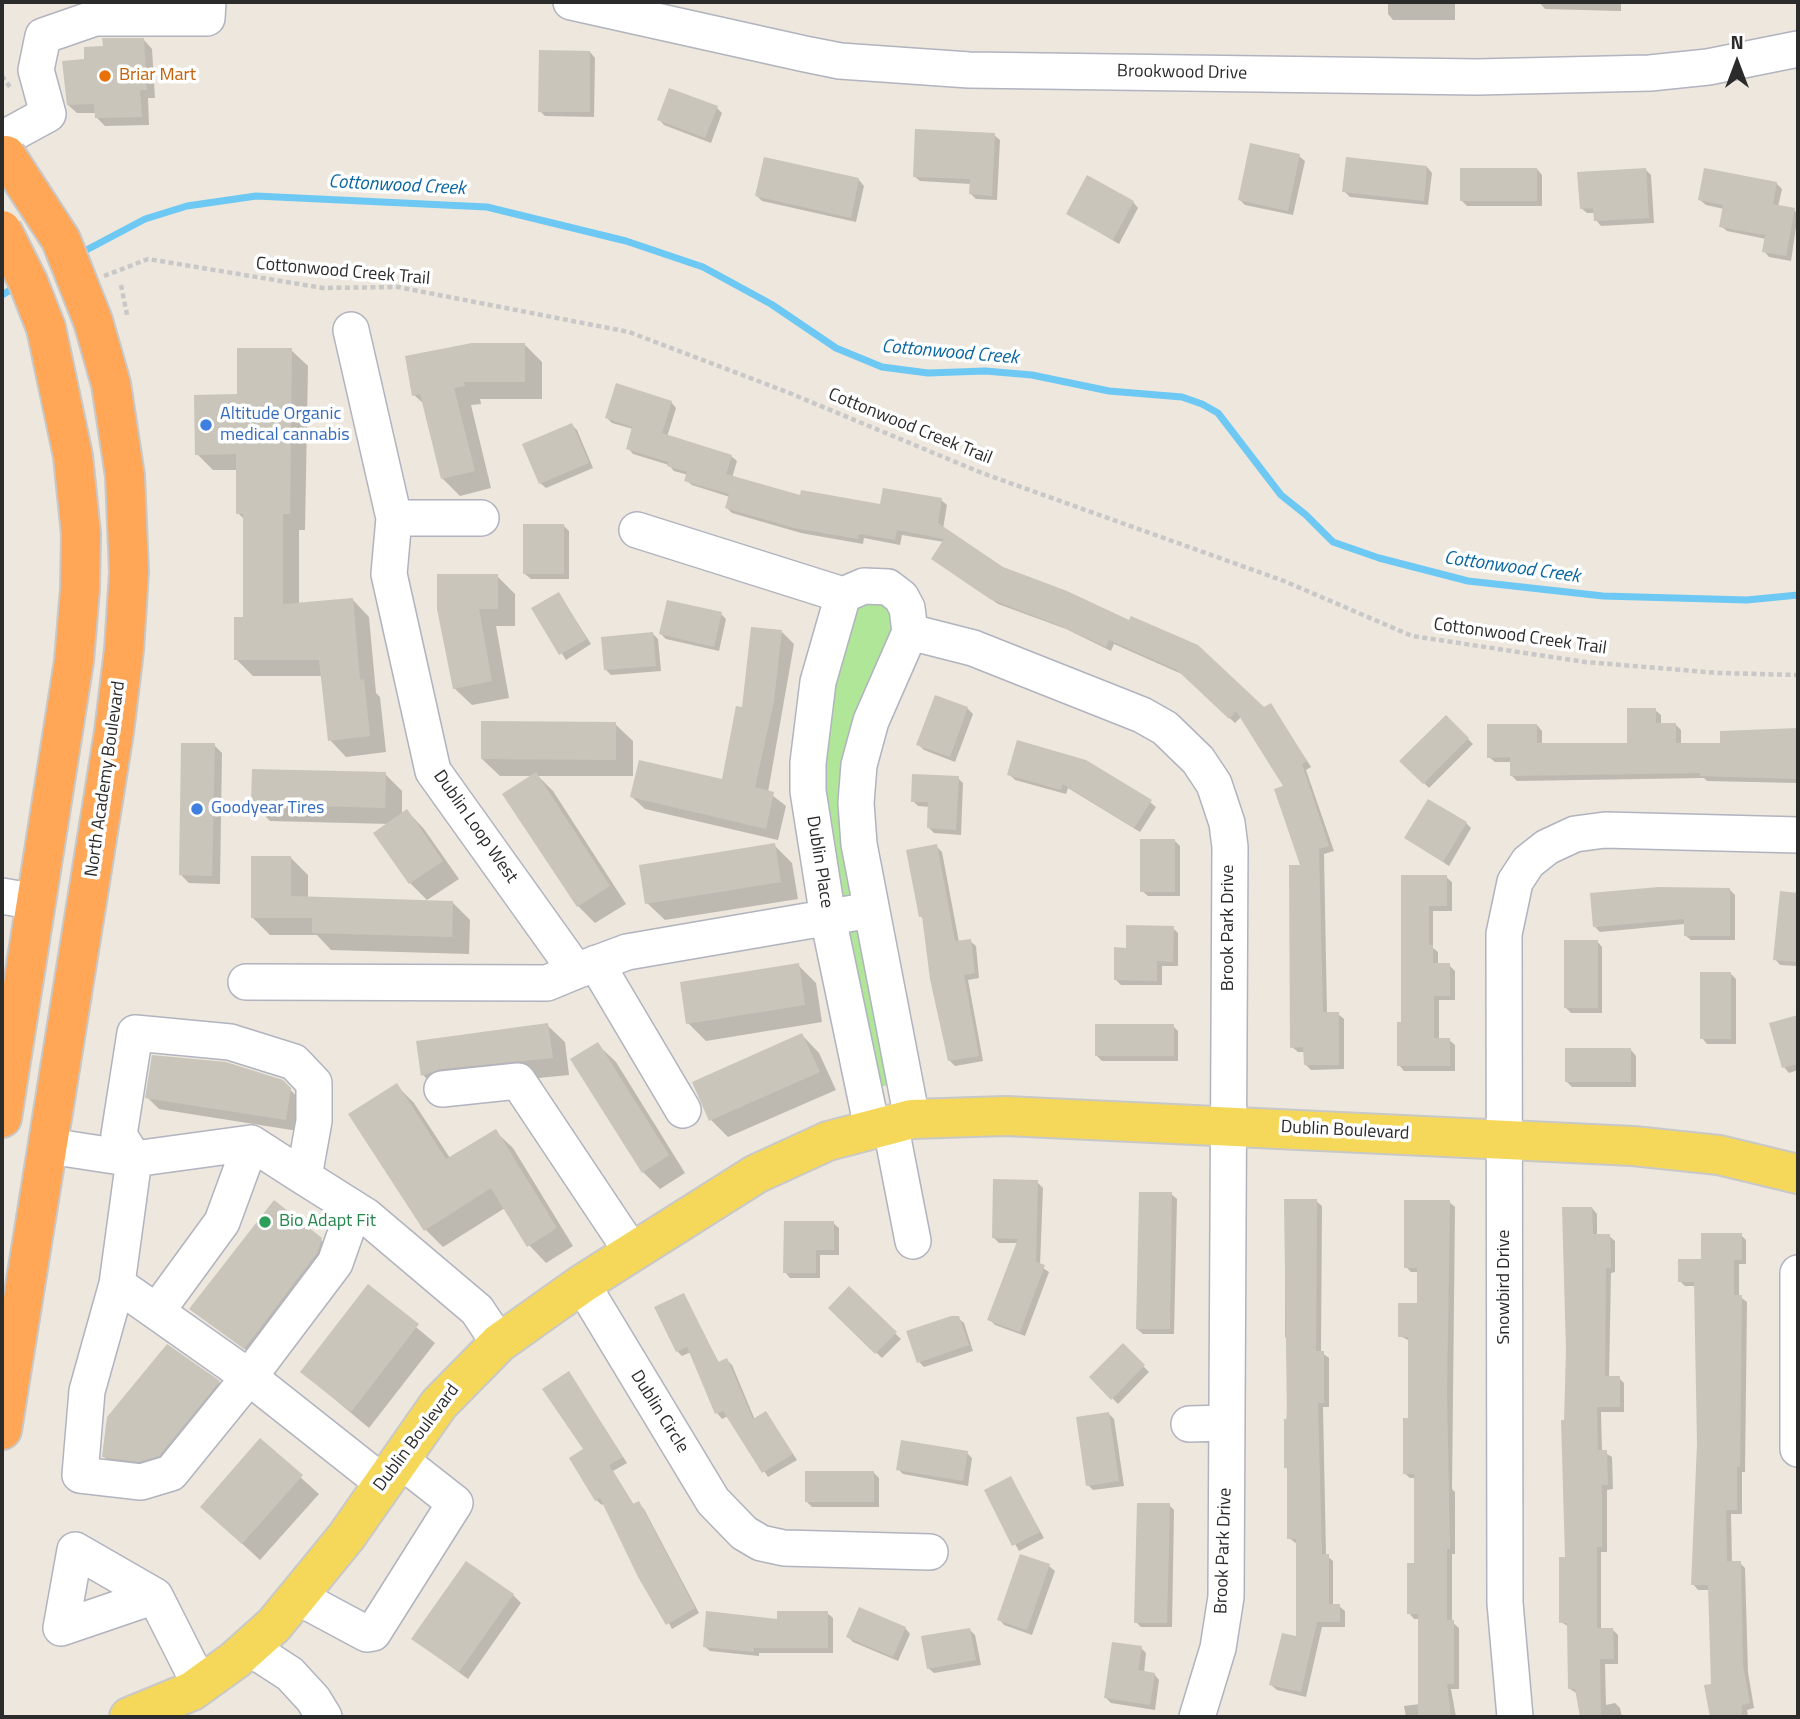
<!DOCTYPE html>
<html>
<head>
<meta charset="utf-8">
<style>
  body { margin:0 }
  #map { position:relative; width:1800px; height:1719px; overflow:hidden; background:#ede7dd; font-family:"Titillium Web",sans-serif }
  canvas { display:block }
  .frame { position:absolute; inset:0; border:4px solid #2b2b2b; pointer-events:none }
  .north { position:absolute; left:1702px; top:28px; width:70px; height:70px; -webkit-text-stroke:5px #fff; paint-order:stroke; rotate:0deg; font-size:19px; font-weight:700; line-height:28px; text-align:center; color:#2b2b2b }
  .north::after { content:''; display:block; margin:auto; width:24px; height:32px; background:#2b2b2b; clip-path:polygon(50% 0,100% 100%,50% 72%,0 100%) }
</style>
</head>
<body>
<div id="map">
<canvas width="1800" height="1719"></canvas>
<div class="frame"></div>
<div class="north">N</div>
</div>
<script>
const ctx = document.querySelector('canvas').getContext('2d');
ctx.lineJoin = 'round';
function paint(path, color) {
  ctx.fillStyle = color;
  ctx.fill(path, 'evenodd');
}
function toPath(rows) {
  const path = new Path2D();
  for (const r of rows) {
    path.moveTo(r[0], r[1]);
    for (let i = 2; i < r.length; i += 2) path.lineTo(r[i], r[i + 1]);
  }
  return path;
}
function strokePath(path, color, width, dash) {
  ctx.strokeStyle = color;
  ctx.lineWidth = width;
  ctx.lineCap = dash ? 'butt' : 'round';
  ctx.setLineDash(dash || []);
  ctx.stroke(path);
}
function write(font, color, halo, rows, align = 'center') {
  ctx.font = font + ' "Titillium Web",sans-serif';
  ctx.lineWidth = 7;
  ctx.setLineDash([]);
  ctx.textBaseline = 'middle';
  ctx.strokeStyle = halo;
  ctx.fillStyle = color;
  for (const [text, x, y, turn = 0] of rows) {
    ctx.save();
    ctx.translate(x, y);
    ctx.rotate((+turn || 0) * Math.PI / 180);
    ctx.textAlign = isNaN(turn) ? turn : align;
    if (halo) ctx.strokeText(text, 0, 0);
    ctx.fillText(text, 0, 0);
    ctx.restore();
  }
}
paint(toPath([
  [875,596,897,613,854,896,843,899,823,822,823,725,853,607],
  [858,928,891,1082,885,1086,880,1086,847,935,849,931]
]), '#afe698');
paint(toPath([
  [1388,2,1455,2,1455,20,1393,20,1388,14],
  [1539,2,1621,2,1621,11,1545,9],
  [144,40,152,49,155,98,148,98,149,125,105,126,97,118,96,113,77,113,68,105,85,61],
  [590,52,595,58,594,117,545,116,540,111],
  [717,108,722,113,711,143,664,125,659,119],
  [994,135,1000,140,997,200,976,199,971,194,971,184,920,181,914,176],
  [1299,156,1305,161,1293,215,1245,205,1240,200],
  [765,159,859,180,864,186,856,222,762,201,757,196],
  [1427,167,1432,173,1428,205,1350,197,1344,191],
  [1537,169,1542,175,1542,206,1467,206,1461,200],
  [1645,169,1651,175,1654,223,1601,226,1596,220,1595,213,1587,213,1581,208],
  [1776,183,1782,189,1778,207,1794,210,1798,214,1791,261,1769,257,1764,251,1766,239,1727,231,1721,226,1724,209,1706,205,1700,200],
  [1133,202,1138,208,1119,244,1068,214],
  [524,344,542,362,542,399,480,399,481,404,471,405,491,488,460,496,443,479,425,405,414,395],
  [291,350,308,366,305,530,299,530,299,605,353,600,369,617,376,693,380,697,386,752,346,757,330,740,323,676,253,676,236,659,245,619,245,520,238,513,238,470,213,470,197,454,239,395],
  [671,402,676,408,667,437,731,456,737,461,732,478,802,497,881,507,941,500,947,505,943,529,1002,569,1263,709,1271,705,1311,767,1306,770,1334,851,1324,854,1327,1014,1338,1014,1344,1019,1344,1069,1311,1070,1305,1064,1305,1052,1298,1052,1292,1047,1302,867,1285,787,1242,716,1235,723,1184,675,1114,644,1111,651,1066,629,998,604,933,559,944,542,902,535,900,545,864,538,863,544,801,533,732,513,727,508,730,497,692,485,686,480,688,475,674,471,669,465,633,454,628,448,633,429,612,423,607,418],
  [572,425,577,430,593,468,546,488,540,483],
  [564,526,569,531,569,579,531,579,525,574],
  [497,576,515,594,515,626,496,626,509,698,472,705,454,688,439,609],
  [559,594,591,644,566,660,534,609],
  [721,614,726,619,719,651,666,639,661,634],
  [782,632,794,644,768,792,786,806,778,840,645,809,632,797,723,781,743,709],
  [653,634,658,639,661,671,611,675,606,670],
  [936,697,968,709,973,714,955,762,924,750,918,744],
  [1655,710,1661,715,1661,724,1676,725,1681,730,1681,745,1722,745,1722,732,1798,730,1798,783,1707,781,1704,778,1517,781,1512,776,1512,762,1495,762,1489,757,1537,725,1542,731,1542,744,1629,744],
  [1446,717,1473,744,1429,788,1402,761],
  [615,724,633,741,633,776,538,776,553,791,626,904,595,923,578,906,532,776,500,776,482,759],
  [1018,742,1150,802,1156,807,1140,832,1068,788,1066,794,1015,780,1009,774],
  [214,745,222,753,220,884,189,883,181,875],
  [385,774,402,791,402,815,407,811,424,829,459,879,427,900,410,883,389,824,270,821,253,804],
  [958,778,963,783,961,835,934,833,929,828,930,807,918,806,913,801],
  [1466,823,1471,828,1449,866,1406,838],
  [1174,840,1180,846,1180,896,1148,896,1142,891],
  [774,845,792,863,798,899,665,920,647,903],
  [936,846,942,852,959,942,970,941,976,946,979,978,968,980,983,1061,955,1066,949,1060,924,919,920,916],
  [291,858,308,875,308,898,452,902,470,920,469,954,331,950,317,935,270,935,253,918],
  [1403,877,1446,877,1452,882,1452,911,1433,911,1433,948,1438,952,1438,965,1449,965,1455,971,1455,1000,1439,1000,1439,1040,1449,1040,1455,1045,1455,1071,1404,1071,1399,1065,1403,1024],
  [1730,890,1735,895,1735,940,1691,940,1685,935,1685,924,1600,932,1595,927],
  [1782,893,1798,895,1798,966,1780,965,1775,959],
  [1173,928,1178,933,1178,966,1162,966,1162,985,1121,985,1116,980,1128,949],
  [1597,941,1602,947,1602,1013,1571,1013,1566,1008],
  [798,965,816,983,822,1022,706,1041,688,1023],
  [1731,974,1736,979,1736,1044,1707,1044,1702,1038],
  [1798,1017,1798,1070,1789,1073,1784,1067,1772,1024],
  [547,1025,565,1042,569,1075,458,1086,440,1092,423,1075],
  [1173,1026,1178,1031,1178,1061,1102,1061,1097,1056],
  [802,1035,819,1053,836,1090,728,1137,711,1120],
  [598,1045,616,1062,685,1173,660,1189,643,1172],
  [1631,1050,1636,1056,1636,1087,1572,1087,1567,1082],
  [282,1081,302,1102,298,1131,159,1109,147,1097],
  [396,1085,414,1103,450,1158,495,1131,513,1148,573,1246,546,1263,529,1245,505,1208,443,1247,426,1230],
  [1037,1182,1043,1188,1040,1266,1049,1272,1025,1336,995,1325,989,1319,1018,1243,999,1243,993,1237],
  [1171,1194,1177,1199,1174,1334,1143,1334,1137,1329],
  [1285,1201,1316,1201,1322,1206,1321,1352,1329,1358,1329,1407,1323,1407,1326,1555,1333,1561,1333,1606,1339,1606,1345,1611,1345,1627,1322,1627,1306,1697,1277,1690,1271,1685,1297,1638,1297,1544,1289,1538,1289,1471,1285,1467,1289,1340,1285,1337],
  [1449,1202,1455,1207,1452,1489,1455,1492,1455,1554,1452,1554,1452,1622,1459,1628,1459,1689,1451,1689,1456,1717,1406,1717,1404,1706,1420,1704,1420,1619,1414,1619,1409,1613,1416,1565,1416,1478,1410,1478,1404,1473,1410,1420,1410,1341,1400,1336,1419,1304,1419,1272,1411,1272,1406,1267],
  [1592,1208,1597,1214,1597,1236,1609,1236,1615,1241,1615,1272,1611,1273,1609,1378,1619,1378,1624,1383,1624,1412,1601,1412,1602,1451,1612,1457,1613,1489,1607,1490,1607,1552,1601,1552,1601,1630,1612,1629,1618,1635,1618,1664,1605,1664,1606,1705,1615,1703,1620,1708,1622,1717,1582,1717,1578,1694,1570,1689,1569,1627,1561,1622,1567,1558,1566,1421],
  [833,1223,839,1228,839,1255,820,1255,820,1278,790,1278,785,1272],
  [1741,1235,1746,1240,1746,1264,1739,1264,1739,1296,1747,1302,1745,1472,1742,1472,1742,1514,1731,1514,1732,1563,1740,1563,1745,1568,1748,1672,1754,1708,1747,1710,1748,1716,1744,1717,1712,1717,1706,1687,1713,1685,1710,1590,1698,1590,1693,1584,1698,1444,1696,1286,1685,1286,1680,1281],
  [321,1240,330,1248,254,1356,191,1309],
  [368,1287,435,1343,369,1428,302,1372],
  [849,1289,901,1339,882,1358,830,1308],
  [684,1295,719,1363,727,1360,732,1365,755,1420,766,1413,797,1460,768,1477,728,1416,722,1419,717,1413,691,1352,682,1356,677,1351],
  [958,1318,964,1323,973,1351,924,1367,919,1362],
  [1123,1346,1149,1372,1118,1404,1091,1377],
  [569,1373,627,1463,613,1471,634,1505,638,1503,644,1509,699,1613,672,1629,604,1503,602,1505,596,1500],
  [219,1382,227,1391,168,1464,112,1465,104,1457],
  [1109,1414,1114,1419,1124,1486,1093,1490,1088,1485],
  [260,1441,319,1494,260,1560,202,1507],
  [967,1453,972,1458,968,1486,903,1474,898,1469],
  [874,1473,879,1478,879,1507,812,1507,806,1501],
  [1011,1478,1044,1538,1019,1551,986,1491],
  [1169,1505,1174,1510,1172,1627,1141,1627,1136,1622],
  [1049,1566,1055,1571,1032,1635,1004,1625,999,1619],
  [513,1595,521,1603,468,1679,413,1639],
  [827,1613,833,1618,833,1653,759,1653,759,1656,710,1651,704,1646,779,1621],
  [905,1628,910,1634,898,1661,853,1642,848,1637],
  [970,1630,975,1635,981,1665,934,1673,928,1668],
  [1141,1648,1146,1653,1144,1673,1154,1674,1159,1680,1155,1710,1111,1703,1106,1698]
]), '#0003');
strokePath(toPath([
  [77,255,145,219,187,206,256,196,487,207,626,241,703,267,771,304,836,348,882,367,928,373,985,371,1032,375,1109,391,1182,397,1202,404,1218,413,1281,495,1306,515,1333,542,1379,558,1468,581,1603,596,1747,600,1798,595],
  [2,295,17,286]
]), '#6dc9f3', 7);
paint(toPath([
  [102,38,144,38,147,90,140,90,142,117,95,118,94,104,67,105,62,61,84,59,84,47,103,46],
  [539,50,590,51,590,112,538,112],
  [669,88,718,106,705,138,657,120],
  [915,129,995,133,992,196,969,194,970,179,913,177],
  [1250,143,1300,154,1288,211,1238,200],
  [764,157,859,178,851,218,755,196],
  [1346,157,1427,166,1424,201,1342,192],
  [1460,168,1537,168,1537,201,1460,201],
  [1646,168,1649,218,1594,221,1593,208,1580,209,1577,172],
  [1704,168,1777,182,1773,204,1795,208,1786,256,1762,252,1765,235,1719,227,1723,205,1698,200],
  [1087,175,1134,201,1113,240,1066,214],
  [472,343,525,343,525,382,464,382,465,386,454,388,475,471,441,479,420,394,412,396,405,356],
  [237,348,292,348,290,514,283,514,283,604,353,598,360,680,364,679,370,736,328,741,319,660,234,660,234,617,243,617,243,514,236,514,236,454,195,455,194,395,237,394],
  [616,383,672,401,662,433,732,455,726,474,800,495,801,490,880,504,883,488,942,498,938,523,1003,567,1067,591,1129,620,1131,616,1198,645,1264,707,1271,703,1307,761,1302,764,1329,846,1319,849,1323,1012,1339,1012,1339,1065,1304,1065,1303,1047,1290,1048,1289,865,1300,865,1274,789,1283,786,1236,711,1229,719,1177,670,1109,640,1106,647,1058,625,990,599,931,559,944,539,897,530,895,540,859,534,858,539,794,528,725,508,729,494,684,481,687,472,667,466,668,462,626,449,632,427,605,418],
  [572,423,589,463,539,484,522,444],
  [523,524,564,524,564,574,523,574],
  [437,574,498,574,498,609,479,609,492,681,453,689,437,609],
  [559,592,587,639,559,655,531,608],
  [667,600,722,612,714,647,659,634],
  [751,627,782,630,774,701,755,787,774,792,766,829,630,797,639,760,722,779,736,706,742,707],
  [653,632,656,666,604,670,601,637],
  [935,695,968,707,950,757,916,745],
  [1627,708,1656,708,1656,723,1676,723,1676,743,1720,743,1720,731,1798,728,1798,779,1700,776,1700,773,1510,776,1510,757,1487,758,1487,724,1537,724,1537,743,1627,743],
  [1446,715,1469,738,1423,784,1399,761],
  [481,721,616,722,616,760,481,759],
  [1017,740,1086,760,1152,800,1134,828,1063,784,1061,790,1007,775],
  [181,743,215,743,212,876,179,875],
  [252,769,386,772,385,808,251,804],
  [536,772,610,886,577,907,502,794],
  [912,774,959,776,956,830,927,828,928,802,911,802],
  [1428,799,1467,822,1443,862,1404,838],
  [407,809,443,861,409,884,373,833],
  [1140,839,1175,839,1175,892,1140,892],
  [775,843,781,882,645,904,639,865],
  [937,844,955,941,971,939,975,973,964,975,979,1056,948,1061,930,979,922,916,919,917,906,850],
  [251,856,291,856,291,896,453,901,452,937,312,933,312,918,251,918],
  [1401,875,1447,875,1447,906,1429,906,1429,945,1433,945,1433,963,1450,963,1450,996,1434,996,1434,1038,1450,1038,1450,1066,1397,1066,1397,1022,1401,1022],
  [1659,887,1730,888,1730,936,1684,936,1684,919,1593,927,1590,893],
  [1780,891,1798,893,1798,962,1773,960],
  [1126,925,1174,926,1173,962,1157,961,1157,981,1114,980,1114,947,1126,948],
  [1564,940,1598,940,1598,1008,1564,1008],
  [799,963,805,1005,686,1024,680,982],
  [1700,972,1731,972,1731,1039,1700,1039],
  [1798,1015,1798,1064,1782,1068,1769,1023],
  [548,1023,553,1058,440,1069,421,1076,416,1041],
  [1095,1024,1174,1024,1174,1056,1095,1056],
  [802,1033,820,1072,709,1121,692,1082],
  [598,1042,669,1155,642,1173,570,1059],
  [1565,1048,1631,1048,1631,1082,1565,1082],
  [152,1055,226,1062,283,1080,291,1088,286,1120,145,1098],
  [397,1083,446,1159,496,1129,557,1228,527,1247,491,1188,424,1231,348,1114],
  [993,1179,1038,1180,1036,1262,1045,1265,1020,1332,987,1320,1018,1239,992,1238],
  [1139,1192,1172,1192,1170,1329,1136,1329],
  [1284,1199,1317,1199,1316,1351,1324,1351,1324,1403,1318,1403,1322,1554,1329,1554,1329,1604,1340,1604,1340,1622,1317,1622,1301,1692,1269,1685,1282,1633,1296,1636,1296,1539,1287,1539,1287,1468,1284,1468,1284,1419,1287,1419],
  [274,1200,322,1238,317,1253,244,1349,189,1309],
  [1404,1200,1450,1200,1447,1394,1450,1549,1447,1549,1447,1620,1454,1620,1454,1684,1447,1684,1451,1717,1418,1717,1418,1614,1407,1614,1407,1563,1414,1563,1414,1474,1403,1474,1403,1418,1408,1418,1408,1337,1398,1337,1398,1303,1417,1303,1417,1268,1404,1268],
  [1562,1207,1592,1207,1593,1234,1610,1234,1611,1268,1606,1268,1605,1376,1620,1376,1620,1407,1597,1407,1598,1450,1607,1450,1608,1485,1602,1485,1602,1547,1597,1547,1597,1628,1613,1628,1614,1659,1600,1659,1601,1717,1580,1717,1575,1689,1568,1689,1567,1623,1559,1623,1559,1557,1565,1557,1561,1420,1564,1420,1566,1351],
  [784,1221,834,1221,834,1250,816,1250,816,1273,783,1273],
  [1701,1233,1742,1233,1742,1260,1734,1260,1734,1295,1742,1295,1740,1467,1737,1467,1737,1510,1726,1510,1727,1561,1741,1561,1743,1665,1750,1703,1742,1705,1741,1717,1710,1717,1704,1685,1711,1684,1708,1585,1691,1585,1697,1444,1694,1282,1678,1282,1678,1259,1701,1259],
  [368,1284,419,1324,351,1412,300,1372],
  [849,1286,897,1332,875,1354,828,1308],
  [684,1293,718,1362,727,1358,753,1419,766,1411,793,1454,762,1473,723,1411,715,1414,687,1347,676,1352,654,1307],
  [951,1316,959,1316,969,1345,917,1363,906,1331],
  [1123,1343,1145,1365,1111,1400,1089,1377],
  [167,1344,220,1381,159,1456,139,1462,102,1457,107,1417],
  [569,1371,623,1457,609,1465,633,1504,639,1501,695,1608,666,1625,638,1577,600,1498,595,1501,569,1458,583,1449,542,1389],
  [1109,1412,1119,1481,1086,1486,1076,1417],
  [260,1438,303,1475,242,1544,200,1507],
  [901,1440,968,1451,963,1481,896,1470],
  [805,1471,874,1471,874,1502,805,1502],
  [1011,1476,1040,1532,1012,1546,984,1490],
  [1137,1503,1170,1503,1167,1623,1134,1623],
  [1020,1554,1050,1564,1027,1630,997,1620],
  [466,1561,514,1594,459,1672,411,1639],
  [859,1607,906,1627,893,1657,846,1637],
  [706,1611,777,1619,777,1611,828,1611,828,1648,754,1648,754,1652,703,1647],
  [970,1628,976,1660,927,1669,921,1636],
  [1112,1642,1142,1646,1138,1670,1155,1673,1150,1705,1104,1698]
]), '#c9c5bb');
const minor = toPath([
  [571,2,805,54,840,61,969,70,1477,77,1650,73,1708,67,1798,49],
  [2,139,48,114,36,70,43,36,95,18,207,18,208,2],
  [351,330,394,518,389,574,433,771,576,971,627,952,871,910],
  [394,518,481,518],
  [637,530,843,595,864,586,888,587,901,597,907,608,910,632,871,721,859,765,856,803,859,844,912,1119],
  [843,595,818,682,808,763,808,791,828,918,872,1128],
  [910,632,973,648,1142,715,1165,728,1198,760,1214,784,1227,823,1230,847,1226,1597,1218,1648,1197,1717],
  [2,896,36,902],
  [596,963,683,1110],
  [246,982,547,983,576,971],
  [442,1089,518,1081,632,1252],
  [890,1123,913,1241],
  [49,1146,134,1159,117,1284,87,1391,80,1475,141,1482,171,1473,249,1377,383,1483],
  [304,1177,314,1121,314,1083,294,1062,230,1042,135,1033,119,1135,134,1159,251,1143,304,1177,366,1216,477,1310,499,1343],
  [1798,1273,1798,1449],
  [117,1284,249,1377,335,1263,354,1209],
  [582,1284,713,1501,744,1533,761,1543,784,1548,930,1552],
  [157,1311,222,1222,251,1143],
  [1189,1424,1226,1423],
  [155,1596,61,1628,75,1550,155,1596,200,1685],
  [298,1597,367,1634,373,1633,455,1503,399,1459],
  [250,1648,290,1674,313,1699,324,1717],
  [1515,1717,1505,1603,1504,934,1515,882,1528,862,1547,847,1575,834,1605,830,1798,835]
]);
const major = toPath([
  [129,1717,192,1691,235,1660,274,1625,346,1537,439,1404,499,1343,582,1284,756,1174,828,1141,912,1119,1006,1116,1633,1146,1719,1155,1798,1174]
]);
const highway = toPath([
  [2,1118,74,661,80,589,81,534,73,456,46,328],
  [2,1430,114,732,124,650,129,572,125,476,111,384,93,321]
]);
strokePath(minor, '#b1b3bf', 38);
strokePath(major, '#c8c8c8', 42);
strokePath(highway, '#c8c8c8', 42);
strokePath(toPath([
  [2,76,10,87],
  [104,276,148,259,323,288,398,287,629,332,787,392,982,473,1284,581,1412,636,1585,662,1719,673,1798,675],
  [121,285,127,315]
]), '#c8c8c8', 4.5, [5, 3.5]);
strokePath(minor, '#fff', 35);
strokePath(major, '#f5d85a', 38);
strokePath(highway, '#ffa756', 38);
const highwayBridge = toPath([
  [6,155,61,240,93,321],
  [2,230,28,282,46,328]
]);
strokePath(highwayBridge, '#c8c8c8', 42, []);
strokePath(highwayBridge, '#ffa756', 38);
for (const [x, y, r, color] of [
  [105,76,7,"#e8710a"],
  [206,425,7,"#3f7fe0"],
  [197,809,7,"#3f7fe0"],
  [265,1222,7,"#2e9e5b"]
]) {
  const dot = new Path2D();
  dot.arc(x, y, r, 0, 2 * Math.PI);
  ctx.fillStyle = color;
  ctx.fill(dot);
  strokePath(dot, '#fff', 2.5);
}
write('18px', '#2b2b2b', '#fff', [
  ["Brookwood Drive",1182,73,1],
  ["Cottonwood Creek Trail",343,272,5],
  ["Cottonwood Creek Trail",910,427,22],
  ["Cottonwood Creek Trail",1520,637,8],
  ["North Academy Boulevard",106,779,-82],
  ["Dublin Loop West",475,827,55],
  ["Dublin Place",819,862,81],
  ["Brook Park Drive",1229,928,-90],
  ["Dublin Boulevard",1345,1131,3],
  ["Snowbird Drive",1505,1287,-90],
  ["Dublin Circle",659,1412,58],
  ["Dublin Boulevard",417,1438,-53],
  ["Brook Park Drive",1224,1551,-88]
]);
write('18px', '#c56008', '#fff', [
  ["Briar Mart",119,76]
], 'left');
write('18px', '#366cbe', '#fff', [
  ["Altitude Organic",220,415],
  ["medical cannabis",220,436],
  ["Goodyear Tires",211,809]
], 'left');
write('18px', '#27864d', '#fff', [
  ["Bio Adapt Fit",279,1222]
], 'left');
write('italic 19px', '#0966a1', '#fff', [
  ["Cottonwood Creek",397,186,3],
  ["Cottonwood Creek",950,353,5],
  ["Cottonwood Creek",1512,568,8]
]);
</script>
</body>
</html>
